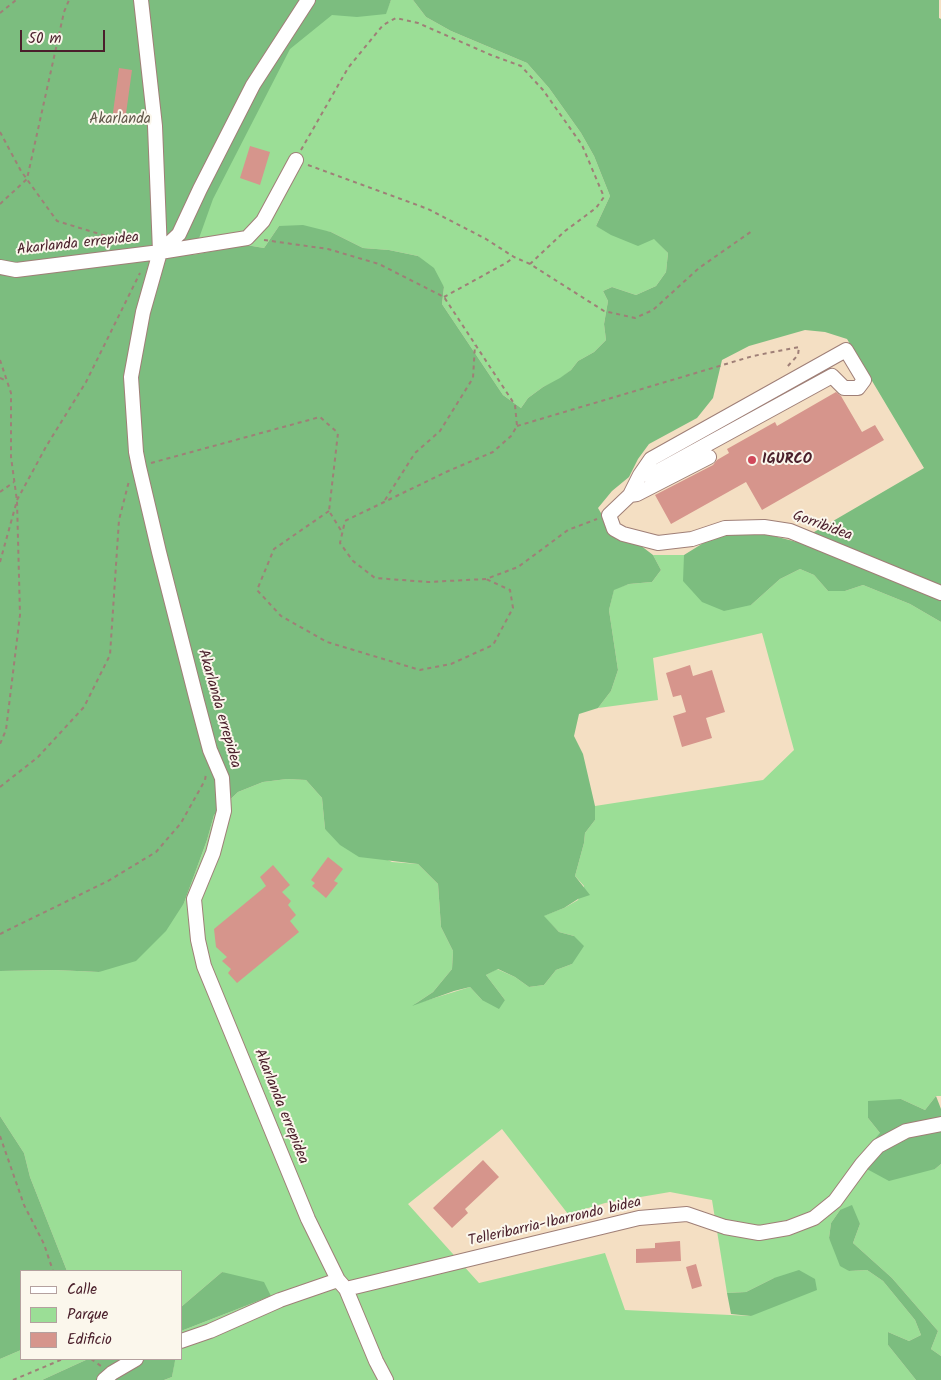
<!DOCTYPE html>
<html>
<head>
<meta charset="utf-8">
<style>
  body { margin:0 }
  #map { position:relative; width:941px; height:1380px; overflow:hidden; background:#f4dfc3; font-family:Kalam,sans-serif }
  canvas { display:block }
  .legend { position:absolute; left:20px; top:1270px; width:162px; height:90px; box-sizing:border-box; background:#fbf7ec; border:1px solid #b4a19f; margin:0; padding:6px 9px; list-style:none; font-size:15px; color:#4a1f2b }
  .legend li { display:flex; align-items:center; gap:10px; height:25px }
  .legend b { width:25px; border:1px solid #b4a19f }
  .scale { position:absolute; left:20px; top:30px; width:85px; height:22px; box-sizing:border-box; border:2px solid #4a1f2b; border-top:0; padding-left:6px; font-size:15px; line-height:18px; white-space:nowrap; color:#4a1f2b; -webkit-text-stroke:4px #fbf7ec; paint-order:stroke }
</style>
</head>
<body>
<div id="map">
<canvas width="941" height="1380"></canvas>
<ul class="legend">
<li><b style="height:6px;background:#fff"></b>Calle</li>
<li><b style="height:14px;background:#9bde96"></b>Parque</li>
<li><b style="height:14px;background:#d6958c"></b>Edificio</li>
</ul>
<div class="scale">50 m</div>
</div>
<script>
const ctx = document.querySelector('canvas').getContext('2d');
ctx.lineJoin = 'round';
function paint(path, color) {
  ctx.fillStyle = color;
  ctx.fill(path, 'evenodd');
}
function toPath(rows) {
  const path = new Path2D();
  for (const r of rows) {
    path.moveTo(r[0], r[1]);
    for (let i = 2; i < r.length; i += 2) path.lineTo(r[i], r[i + 1]);
  }
  return path;
}
function strokePath(path, color, width, dash) {
  ctx.strokeStyle = color;
  ctx.lineWidth = width;
  ctx.lineCap = dash ? 'butt' : 'round';
  ctx.setLineDash(dash || []);
  ctx.stroke(path);
}
function write(font, color, halo, rows, align = 'center') {
  ctx.font = font + ' Kalam,sans-serif';
  ctx.lineWidth = 4;
  ctx.setLineDash([]);
  ctx.textBaseline = 'middle';
  ctx.strokeStyle = halo;
  ctx.fillStyle = color;
  for (const [text, x, y, turn = 0] of rows) {
    ctx.save();
    ctx.translate(x, y);
    ctx.rotate((+turn || 0) * Math.PI / 180);
    ctx.textAlign = isNaN(turn) ? turn : align;
    if (halo) ctx.strokeText(text, 0, 0);
    ctx.fillText(text, 0, 0);
    ctx.restore();
  }
}
paint(toPath([
  [0,0,343,0,385,14,391,0,413,0,426,17,451,31,527,63,549,88,581,133,594,156,610,196,596,226,654,238,668,253,666,272,656,286,636,295,612,287,603,291,608,301,604,324,606,340,594,352,578,361,571,370,560,379,543,387,528,398,521,408,503,395,442,304,444,287,418,256,389,250,363,248,331,232,279,226,264,248,246,245,193,256],
  [653,555,684,555,684,581,751,605,780,579,800,569,814,575,828,591,845,591,863,585,910,604,941,622,941,1096,936,1096,925,1110,901,1099,868,1118,880,1133,935,1169,941,1164,941,1356,931,1349,938,1331,892,1278,853,1243,860,1224,840,1210,831,1223,829,1238,849,1271,867,1270,883,1281,915,1320,921,1335,909,1341,888,1332,888,1345,916,1380,164,1380,172,1377,175,1359,181,1359,181,1331,271,1296,222,1272,181,1307,181,1271,67,1271,30,1177,24,1153,0,1116,0,971,55,970,99,972,184,903,207,840,214,815,238,792,263,782,287,779,306,780,322,798,325,829,392,862,418,864,438,884,441,927,453,951,452,969,433,992,415,1004,470,987,482,1000,505,1000,486,975,497,969,515,977,529,987,544,985,556,970,572,964,574,936,559,932,543,916,564,908,578,900,584,886,575,876,584,843,585,833,595,820,595,806,763,780,794,750,762,633,653,658,658,700,598,708,611,691,618,670,609,610,614,589,629,584,652,582,661,570],
  [502,1129,568,1214,605,1203,670,1192,712,1200,727,1293,746,1292,774,1278,751,1316,625,1310,605,1253,479,1283,408,1204],
  [21,1350,21,1359,88,1359,42,1380,0,1380,0,1359]
]), '#9bde96');
paint(toPath([
  [0,0,391,0,386,14,357,17,332,15,290,49,213,199,193,255,246,245,264,248,279,226,303,225,331,232,363,248,389,250,418,256,434,268,444,287,442,304,503,395,521,408,528,398,543,387,560,378,571,370,578,361,594,352,606,340,604,324,608,301,603,291,612,287,636,295,656,286,666,272,668,253,654,239,638,246,611,235,596,226,610,196,594,156,581,133,549,88,527,63,451,31,426,17,413,0,939,0,939,18,941,19,941,622,910,604,863,585,845,591,828,591,814,575,800,569,780,579,751,605,724,611,702,602,683,581,684,555,713,537,735,532,758,532,797,542,924,468,847,339,825,332,805,330,749,346,722,360,713,398,697,418,649,444,638,459,629,477,612,491,598,508,616,539,640,545,653,555,661,570,652,582,629,584,614,590,609,610,618,670,611,691,598,708,579,714,574,736,583,754,595,806,595,820,585,833,584,843,575,876,590,895,578,899,564,908,544,916,559,932,574,936,584,946,572,964,556,970,544,985,529,987,515,977,498,969,486,975,505,1000,499,1009,482,1000,470,987,454,991,412,1006,433,992,452,969,453,951,441,927,438,884,418,864,359,857,340,845,325,829,322,798,306,780,287,779,263,782,238,792,214,815,207,840,184,903,166,931,136,961,99,972,55,970,0,971],
  [936,1096,941,1109,941,1164,935,1169,889,1181,854,1162,880,1133,868,1118,868,1101,901,1099,925,1110],
  [0,1116,24,1153,30,1177,67,1271,21,1271,21,1350,0,1359],
  [852,1205,860,1224,853,1243,892,1278,938,1331,931,1349,941,1356,941,1380,916,1380,888,1345,888,1332,909,1341,921,1335,915,1320,883,1281,867,1270,849,1271,840,1266,829,1238,831,1223,840,1210],
  [799,1270,815,1279,817,1290,751,1316,731,1314,727,1293,746,1292,774,1278],
  [222,1272,264,1282,271,1296,181,1331,181,1307],
  [88,1359,175,1359,175,1361,172,1377,164,1380,42,1380]
]), '#7cbd7f');
paint(toPath([
  [119,68,132,70,125,121,112,120],
  [250,146,270,152,260,185,240,178],
  [836,392,841,396,862,432,875,425,884,440,762,510,746,482,671,524,655,495,713,465,717,460,729,453,727,449,775,422,777,426],
  [690,665,693,676,712,670,725,712,706,718,712,738,682,747,673,716,686,712,681,695,673,697,666,673],
  [328,857,343,869,334,881,338,883,326,898,312,886,315,883,311,880],
  [273,865,290,885,282,892,291,901,288,905,296,915,290,921,299,932,237,983,228,973,231,969,222,961,227,957,216,947,214,929,266,886,260,877],
  [483,1160,499,1177,465,1209,468,1213,452,1228,433,1208],
  [680,1241,681,1261,636,1263,636,1249,655,1248,655,1243],
  [696,1264,702,1286,692,1289,686,1267]
]), '#d6958c');
const minor = toPath([
  [160,252,143,312,131,377,136,452,139,467,159,552,197,701,210,750,222,778,224,811,213,853,194,899,198,940,204,966,308,1219,338,1280,346,1289,376,1361,386,1380],
  [160,252,179,234,200,189,253,85,308,0],
  [160,252,247,238,263,221,296,160],
  [0,267,16,270,160,252,155,126,141,0],
  [640,475,653,474,832,376,844,388,858,388,864,380,846,350,651,459,640,475,630,495,609,515,614,529,623,534,658,543,692,539,725,528,764,527,790,531,941,593],
  [630,495,637,494,709,457],
  [346,1289,639,1218,687,1214,725,1227,759,1233,788,1228,814,1218,835,1201,862,1164,878,1146,906,1131,941,1124],
  [181,1341,210,1331,280,1300,338,1280],
  [104,1380,112,1373,136,1359]
]);
strokePath(minor, '#9f7f77', 16);
strokePath(toPath([
  [0,13,16,0],
  [0,132,21,171,57,221,129,243],
  [301,150,348,68,383,25,396,18,418,23,491,55,521,66,543,90,582,145,604,197,596,208,565,231,530,264],
  [308,165,428,209,486,239,514,257,530,264,604,311,635,318,653,310,699,268,752,231],
  [0,204,27,179,64,12,69,0],
  [264,240,328,249,379,264,444,297,515,405,517,426,511,436,493,452,446,472,345,521,340,543,353,561,375,578,428,582,486,579,518,567,568,530,597,519],
  [444,297,506,263,513,258],
  [0,360,11,393,11,457,17,501,20,615,6,730,0,744],
  [0,378,7,381],
  [517,426,753,356,799,347,798,355,786,368],
  [151,463,320,417,338,433,329,511,342,532],
  [0,492,14,482],
  [17,500,47,445,86,382,140,273],
  [385,500,415,453,440,431,473,378,475,345],
  [329,511,274,549,257,590,281,616,327,642,420,670,451,664,493,645,513,608,510,590,486,579],
  [0,562,16,504],
  [0,787,38,757,84,707,110,655,119,520,129,481],
  [0,934,108,881,156,852,181,823,205,780,206,774],
  [0,1136,24,1205,44,1244,53,1271],
  [91,1359,101,1366],
  [13,1380,63,1359]
]), '#9f7f77', 2, [4, 4]);
strokePath(minor, '#fff', 14);
for (const [x, y, r, color] of [
  [752,460,5,"#d1495b"]
]) {
  const dot = new Path2D();
  dot.arc(x, y, r, 0, 2 * Math.PI);
  ctx.fillStyle = color;
  ctx.fill(dot);
  strokePath(dot, '#fbf7ec', 2);
}
write('15px', '#62584b', '#fbf7ec', [
  ["Akarlanda",120,120]
]);
write('15px', '#4a1f2b', '#fbf7ec', [
  ["Akarlanda errepidea",78,245,-6],
  ["Gorribidea",822,527,20],
  ["Akarlanda errepidea",218,709,74],
  ["Akarlanda errepidea",280,1107,68],
  ["Telleribarria-Ibarrondo bidea",555,1223,-13]
]);
write('bold 15px', '#4a1f2b', '#fbf7ec', [
  ["IGURCO",762,460]
], 'left');
</script>
</body>
</html>
